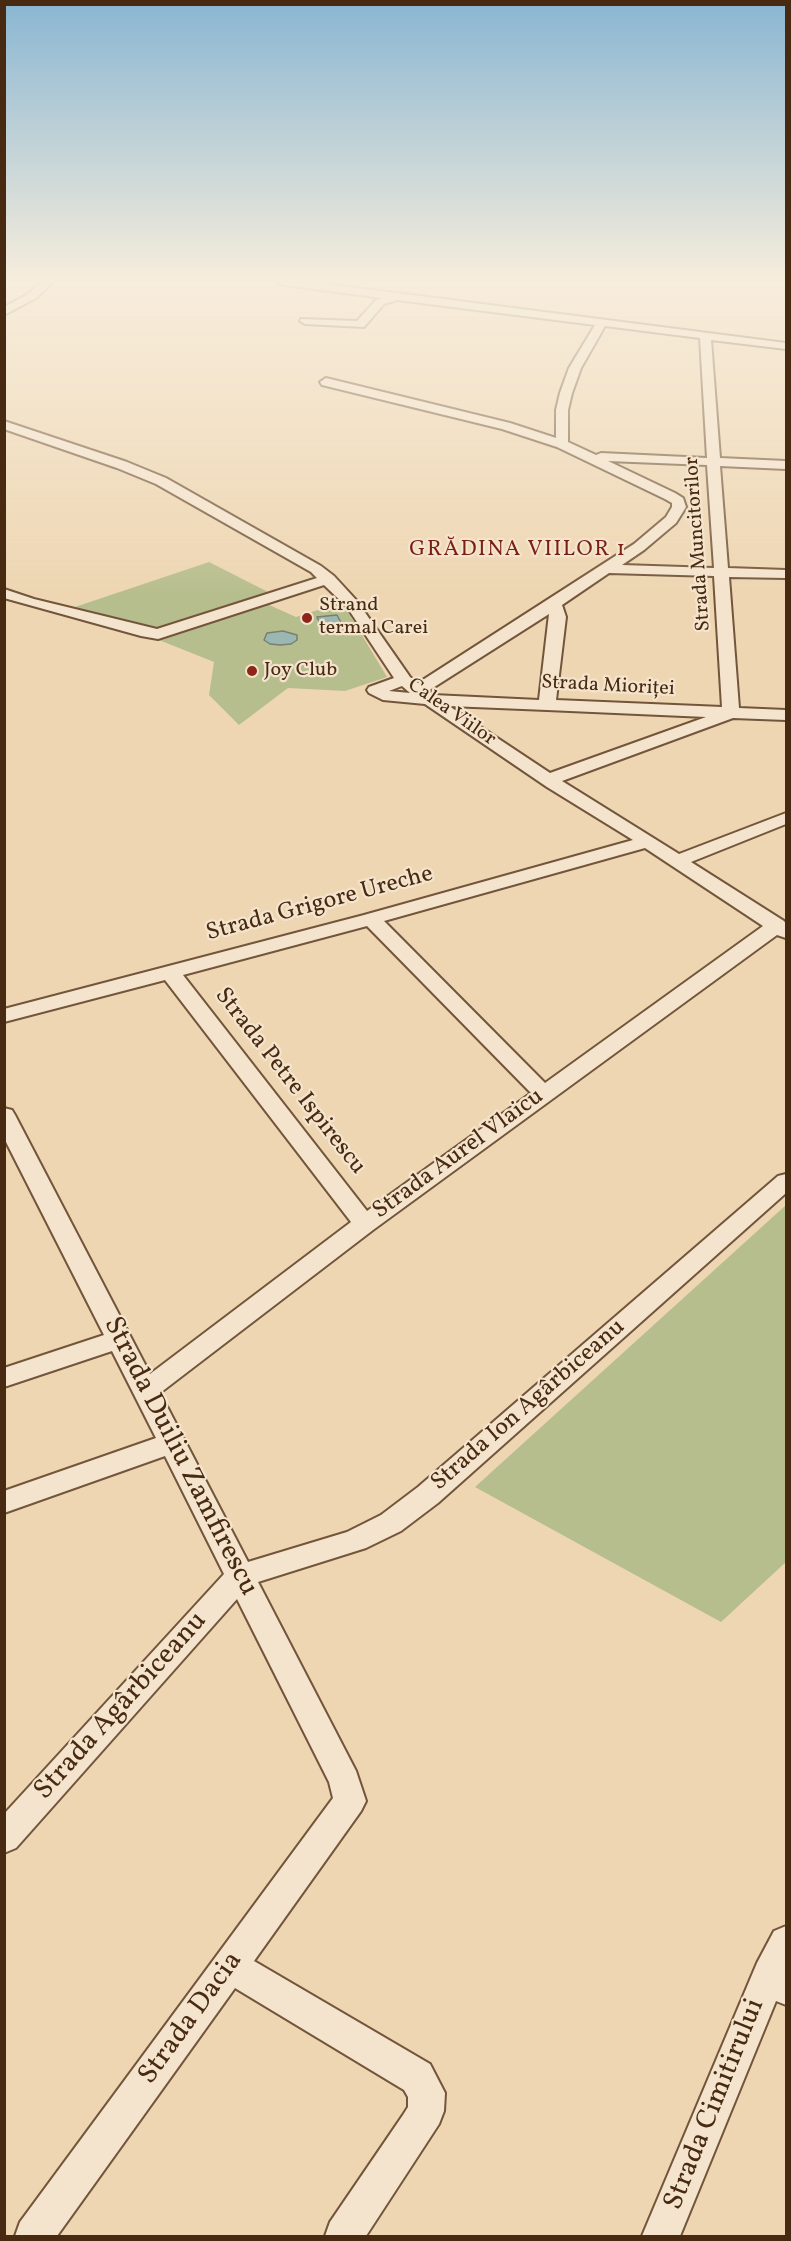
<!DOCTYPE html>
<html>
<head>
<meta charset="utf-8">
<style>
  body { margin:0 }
  #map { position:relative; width:791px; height:2241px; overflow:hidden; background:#eed6b2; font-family:Vollkorn,serif }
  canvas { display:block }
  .frame { position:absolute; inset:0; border:6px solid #482a12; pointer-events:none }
</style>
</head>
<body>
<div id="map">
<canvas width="791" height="2241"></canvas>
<div class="frame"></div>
</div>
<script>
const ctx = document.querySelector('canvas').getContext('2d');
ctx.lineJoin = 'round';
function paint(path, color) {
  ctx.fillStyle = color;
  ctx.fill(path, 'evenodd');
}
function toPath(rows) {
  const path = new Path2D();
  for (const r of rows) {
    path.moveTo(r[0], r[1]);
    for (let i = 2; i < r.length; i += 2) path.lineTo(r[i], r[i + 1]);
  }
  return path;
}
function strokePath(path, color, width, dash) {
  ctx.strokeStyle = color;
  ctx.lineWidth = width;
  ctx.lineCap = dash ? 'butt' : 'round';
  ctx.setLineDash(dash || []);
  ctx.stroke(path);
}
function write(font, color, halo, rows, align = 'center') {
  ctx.font = font + ' Vollkorn,serif';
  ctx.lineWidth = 4.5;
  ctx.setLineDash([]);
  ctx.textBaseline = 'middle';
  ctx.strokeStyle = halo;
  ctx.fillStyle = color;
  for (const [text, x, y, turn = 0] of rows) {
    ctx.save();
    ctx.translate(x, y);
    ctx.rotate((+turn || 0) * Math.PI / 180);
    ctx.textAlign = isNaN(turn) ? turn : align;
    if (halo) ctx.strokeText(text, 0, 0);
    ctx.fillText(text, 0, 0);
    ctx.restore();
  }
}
paint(toPath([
  [209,562,274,595,170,630,72,608],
  [342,602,387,677,345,691,288,688,239,725,209,695,214,662,159,640,267,604,296,617],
  [786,1205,786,1562,721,1622,475,1487]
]), '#b7be8d');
const water = toPath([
  [337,615,346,632,325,634,317,617,337,615],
  [283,631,297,635,297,640,291,644,280,645,270,644,264,640,267,633,283,631]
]);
paint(water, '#9ab8b1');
strokePath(water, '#797f71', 1.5);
const minor = toPath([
  [41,282,53,282,36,298,4,315,4,307,28,294,41,282],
  [278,282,311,282,786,343,786,349,711,340,720,458,786,461,786,469,720,466,728,568,786,570,786,578,729,577,739,708,786,710,786,720,733,718,562,781,679,854,786,813,786,824,691,862,784,921,786,924,786,938,777,935,373,1230,160,1393,248,1562,347,1532,381,1515,418,1487,778,1176,786,1174,786,1193,438,1503,401,1531,366,1548,258,1582,356,1771,366,1801,361,1811,254,1961,430,2064,445,2093,444,2111,439,2124,366,2236,325,2236,330,2222,403,2115,408,2107,408,2097,404,2090,235,1988,57,2236,15,2236,20,2222,333,1798,329,1782,237,1599,16,1848,4,1853,4,1814,224,1574,165,1456,4,1513,4,1491,156,1438,112,1351,4,1387,4,1368,104,1335,4,1138,4,1108,12,1110,15,1115,150,1374,351,1222,165,980,4,1022,4,1009,364,915,633,840,547,787,425,704,383,700,369,693,367,690,369,687,394,678,347,607,324,585,158,639,141,636,4,598,4,589,34,599,157,629,317,578,311,572,156,484,117,468,4,429,4,421,127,462,166,478,321,566,334,576,357,601,410,677,418,683,634,544,666,517,672,507,672,503,665,499,557,447,502,429,322,385,320,382,326,378,510,423,556,438,556,410,560,393,569,368,595,325,397,300,384,304,364,327,305,324,300,321,301,319,357,321,376,300,382,298,283,285,278,282],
  [605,326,700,338,707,458,601,453,596,455,568,442,568,410,572,393,581,368,605,326],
  [608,461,707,465,714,568,622,565,644,550,676,523,686,507,683,498,675,493,608,461],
  [609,573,714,576,722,707,556,700,566,617,562,605,609,573],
  [549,614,539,700,433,695,428,691,549,614],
  [402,686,410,693,389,691,402,686],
  [449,706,547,710,706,717,550,773,449,706],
  [645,848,763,926,545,1083,384,921,645,848],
  [367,926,531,1093,367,1211,183,975,367,926],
  [786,1926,786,2005,776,2001,680,2236,642,2236,757,1963,774,1931,786,1926]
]);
strokePath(minor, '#72553a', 4);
paint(minor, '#f4e4cd');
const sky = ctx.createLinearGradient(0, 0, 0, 596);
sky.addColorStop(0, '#89b6d2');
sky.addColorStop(0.47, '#f7eddc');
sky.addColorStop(1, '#f7eddc00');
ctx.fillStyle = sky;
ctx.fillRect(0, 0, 791, 596);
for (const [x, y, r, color] of [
  [307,618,6,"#8f2418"],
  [252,671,6,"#8f2418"]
]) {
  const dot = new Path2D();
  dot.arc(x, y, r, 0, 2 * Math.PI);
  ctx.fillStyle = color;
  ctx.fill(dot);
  strokePath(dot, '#f4e4cd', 2);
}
write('20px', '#482a12', '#f4e4cd', [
  ["Strada Muncitorilor",699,544,-94],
  ["Strada Mioriței",608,687,3],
  ["Calea Viilor",451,713,35]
]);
write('20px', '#482a12', '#f4e4cd', [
  ["Strand",319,606],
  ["termal Carei",319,629],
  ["Joy Club",264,671]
], 'left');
ctx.letterSpacing = '1.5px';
write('22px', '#7a1f14', '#f4e4cd', [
  ["GRĂDINA VIILOR 1",518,551]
]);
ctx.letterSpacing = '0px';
write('24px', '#482a12', '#f4e4cd', [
  ["Strada Grigore Ureche",320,905,-15],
  ["Strada Petre Ispirescu",289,1082,52],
  ["Strada Aurel Vlaicu",459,1155,-36],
  ["Strada Ion Agârbiceanu",529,1406,-41]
]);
write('28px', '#482a12', '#f4e4cd', [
  ["Strada Duiliu Zamfirescu",179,1457,63],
  ["Strada Agârbiceanu",122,1707,-48],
  ["Strada Dacia",192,2019,-54],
  ["Strada Cimitirului",716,2105,-68]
]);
</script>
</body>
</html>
